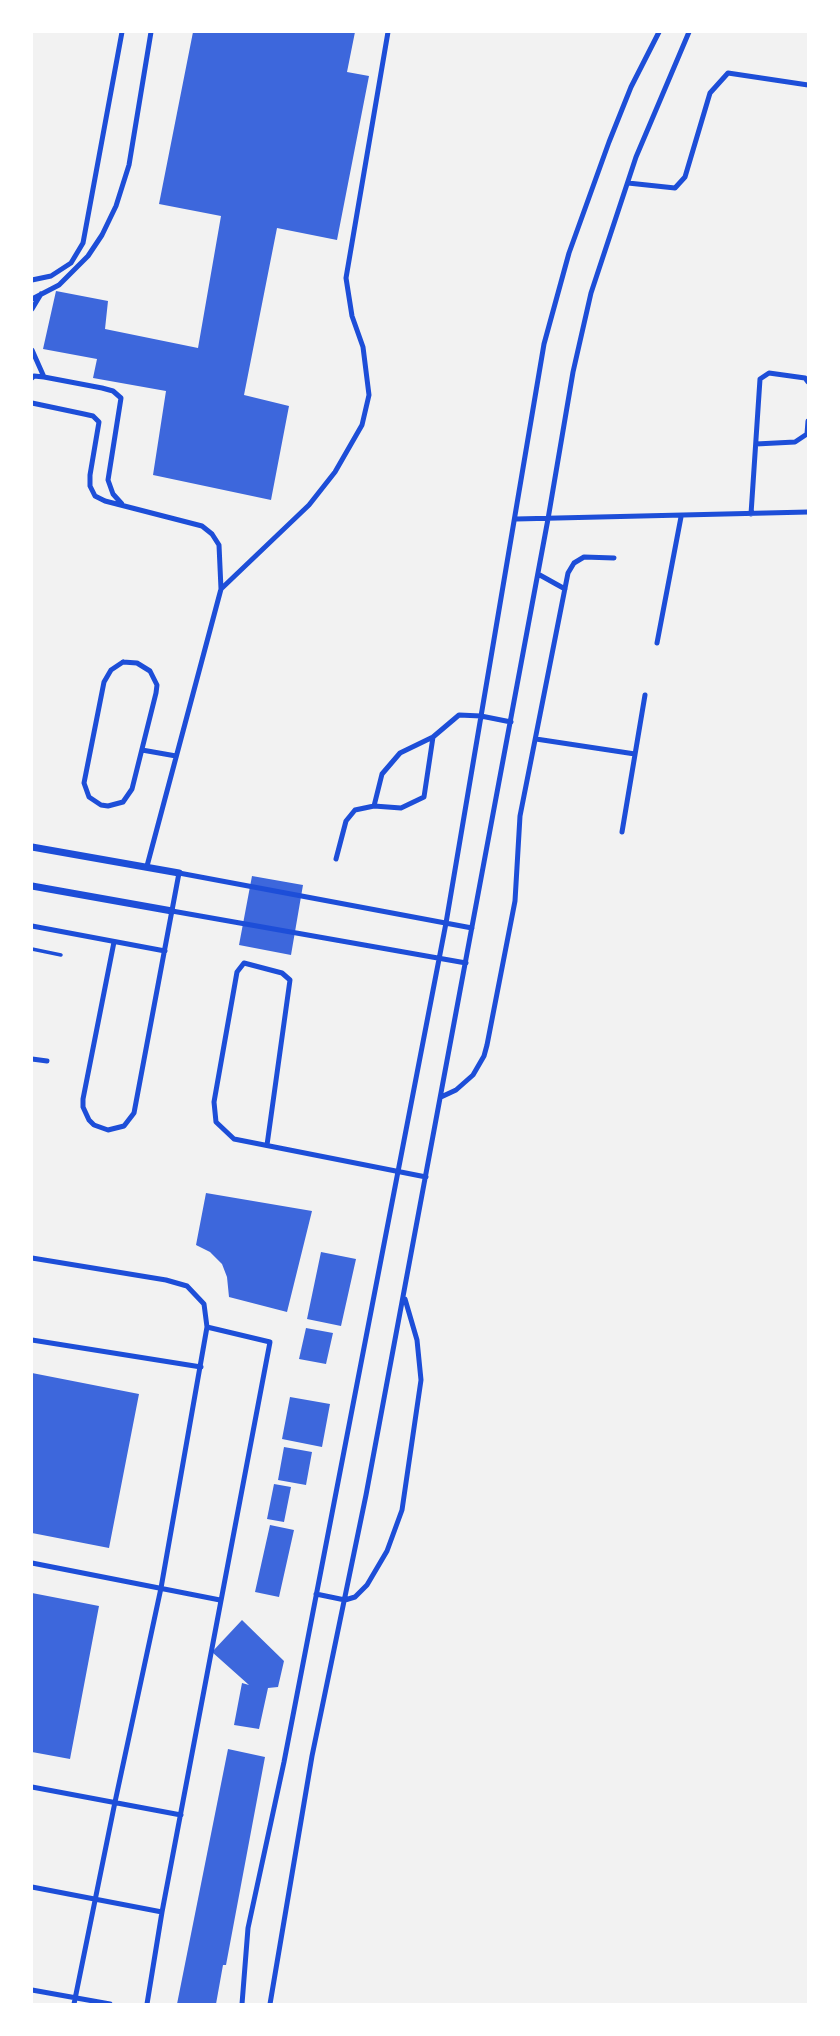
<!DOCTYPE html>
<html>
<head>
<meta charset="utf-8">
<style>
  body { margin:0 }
  #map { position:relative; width:840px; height:2036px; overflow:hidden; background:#f2f2f2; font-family:"Open Sans",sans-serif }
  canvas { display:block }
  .frame { position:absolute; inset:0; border:33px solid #fff; pointer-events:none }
</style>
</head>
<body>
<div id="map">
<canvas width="840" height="2036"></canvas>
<div class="frame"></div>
</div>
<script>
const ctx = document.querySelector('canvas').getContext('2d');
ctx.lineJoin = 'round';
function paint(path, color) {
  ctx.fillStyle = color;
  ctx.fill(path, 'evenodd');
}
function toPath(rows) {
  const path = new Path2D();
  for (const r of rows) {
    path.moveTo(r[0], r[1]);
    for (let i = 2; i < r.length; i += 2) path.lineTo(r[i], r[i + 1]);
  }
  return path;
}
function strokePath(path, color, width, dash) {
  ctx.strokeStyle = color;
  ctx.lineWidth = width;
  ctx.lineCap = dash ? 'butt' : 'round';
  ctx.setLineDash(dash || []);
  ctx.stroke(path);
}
paint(toPath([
  [193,32,355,32,347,72,369,76,337,240,277,228,244,395,289,406,271,500,153,475,166,391,93,378,97,359,43,349,56,291,108,301,105,329,198,348,221,216,159,204],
  [252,876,303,885,291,955,239,945],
  [206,1193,312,1211,287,1312,229,1297,227,1277,222,1264,210,1252,196,1245],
  [321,1252,356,1259,341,1326,307,1319],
  [306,1328,333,1333,326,1364,299,1359],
  [32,1373,139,1394,109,1548,32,1533],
  [290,1397,330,1404,322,1447,282,1439],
  [284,1447,312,1452,306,1485,278,1480],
  [274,1484,291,1487,284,1522,267,1519],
  [270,1525,294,1530,279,1597,255,1592],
  [32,1593,99,1606,70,1759,32,1752],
  [242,1620,284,1661,278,1687,268,1688,259,1729,234,1725,242,1683,249,1685,212,1652],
  [228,1749,265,1757,226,1965,223,1965,216,2004,177,2004]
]), '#3d67dc');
strokePath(toPath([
  [32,949,61,955]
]), '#1d4ed8', 3.5);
strokePath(toPath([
  [628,183,675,188,685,177,710,93,728,73,808,85],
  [32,280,51,276,71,263,83,243,122,32],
  [32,299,59,285,88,256,102,235,116,206,129,165,151,32],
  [32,309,41,294],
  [32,350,44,377],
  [32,378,34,376,44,377,102,388,113,391,121,398,108,480,113,494,122,504],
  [32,403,84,414,93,416,99,422,90,475,90,486,95,496,105,501,202,526,212,534,219,545,221,589,147,866],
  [756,444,795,442,807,434,808,421],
  [751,514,760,379,769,373,805,378,808,382],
  [516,519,808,512],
  [538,574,565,589],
  [221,589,309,505,335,472,362,425,369,395,363,347,352,316,346,278,388,32],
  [657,643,681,517],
  [123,662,137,663,150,671,157,685,156,693,132,789,123,802,108,806,101,805,89,797,84,783,104,682,111,670,123,662],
  [536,739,635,754],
  [142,750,176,756],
  [374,806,382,774,400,753,433,737],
  [622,832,645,695],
  [336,859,346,821,355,810,374,806,401,808,424,797,433,737,459,715,481,716,511,722],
  [172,911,466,963],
  [32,926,165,951],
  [114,942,83,1099,83,1107,89,1120,94,1125,108,1130,124,1126,134,1113,179,873,472,928],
  [32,1059,47,1061],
  [441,1097,456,1090,473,1075,484,1056,487,1045,515,901,520,816,568,573,574,563,584,557,614,558],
  [267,1145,290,980,282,973,244,963,237,972,214,1102,216,1122,234,1139,426,1177],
  [32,1258,166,1280,187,1286,204,1304,207,1327,161,1588,115,1802,74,2004],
  [32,1340,201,1367],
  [32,1563,220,1600],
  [316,1594,345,1600,355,1597,367,1585,387,1551,402,1510,421,1380,417,1340,405,1299],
  [32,1787,181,1815],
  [32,1887,162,1912],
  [32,1990,110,2004],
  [147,2004,162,1912,270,1342,207,1327],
  [242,2004,248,1928,284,1762,446,923,544,344,569,253,609,142,631,87,659,32],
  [270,2004,312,1756,366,1495,548,519,573,372,591,293,636,157,689,32]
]), '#1d4ed8', 5);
strokePath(toPath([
  [32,847,179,873],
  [32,886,172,911]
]), '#1d4ed8', 7);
</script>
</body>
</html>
